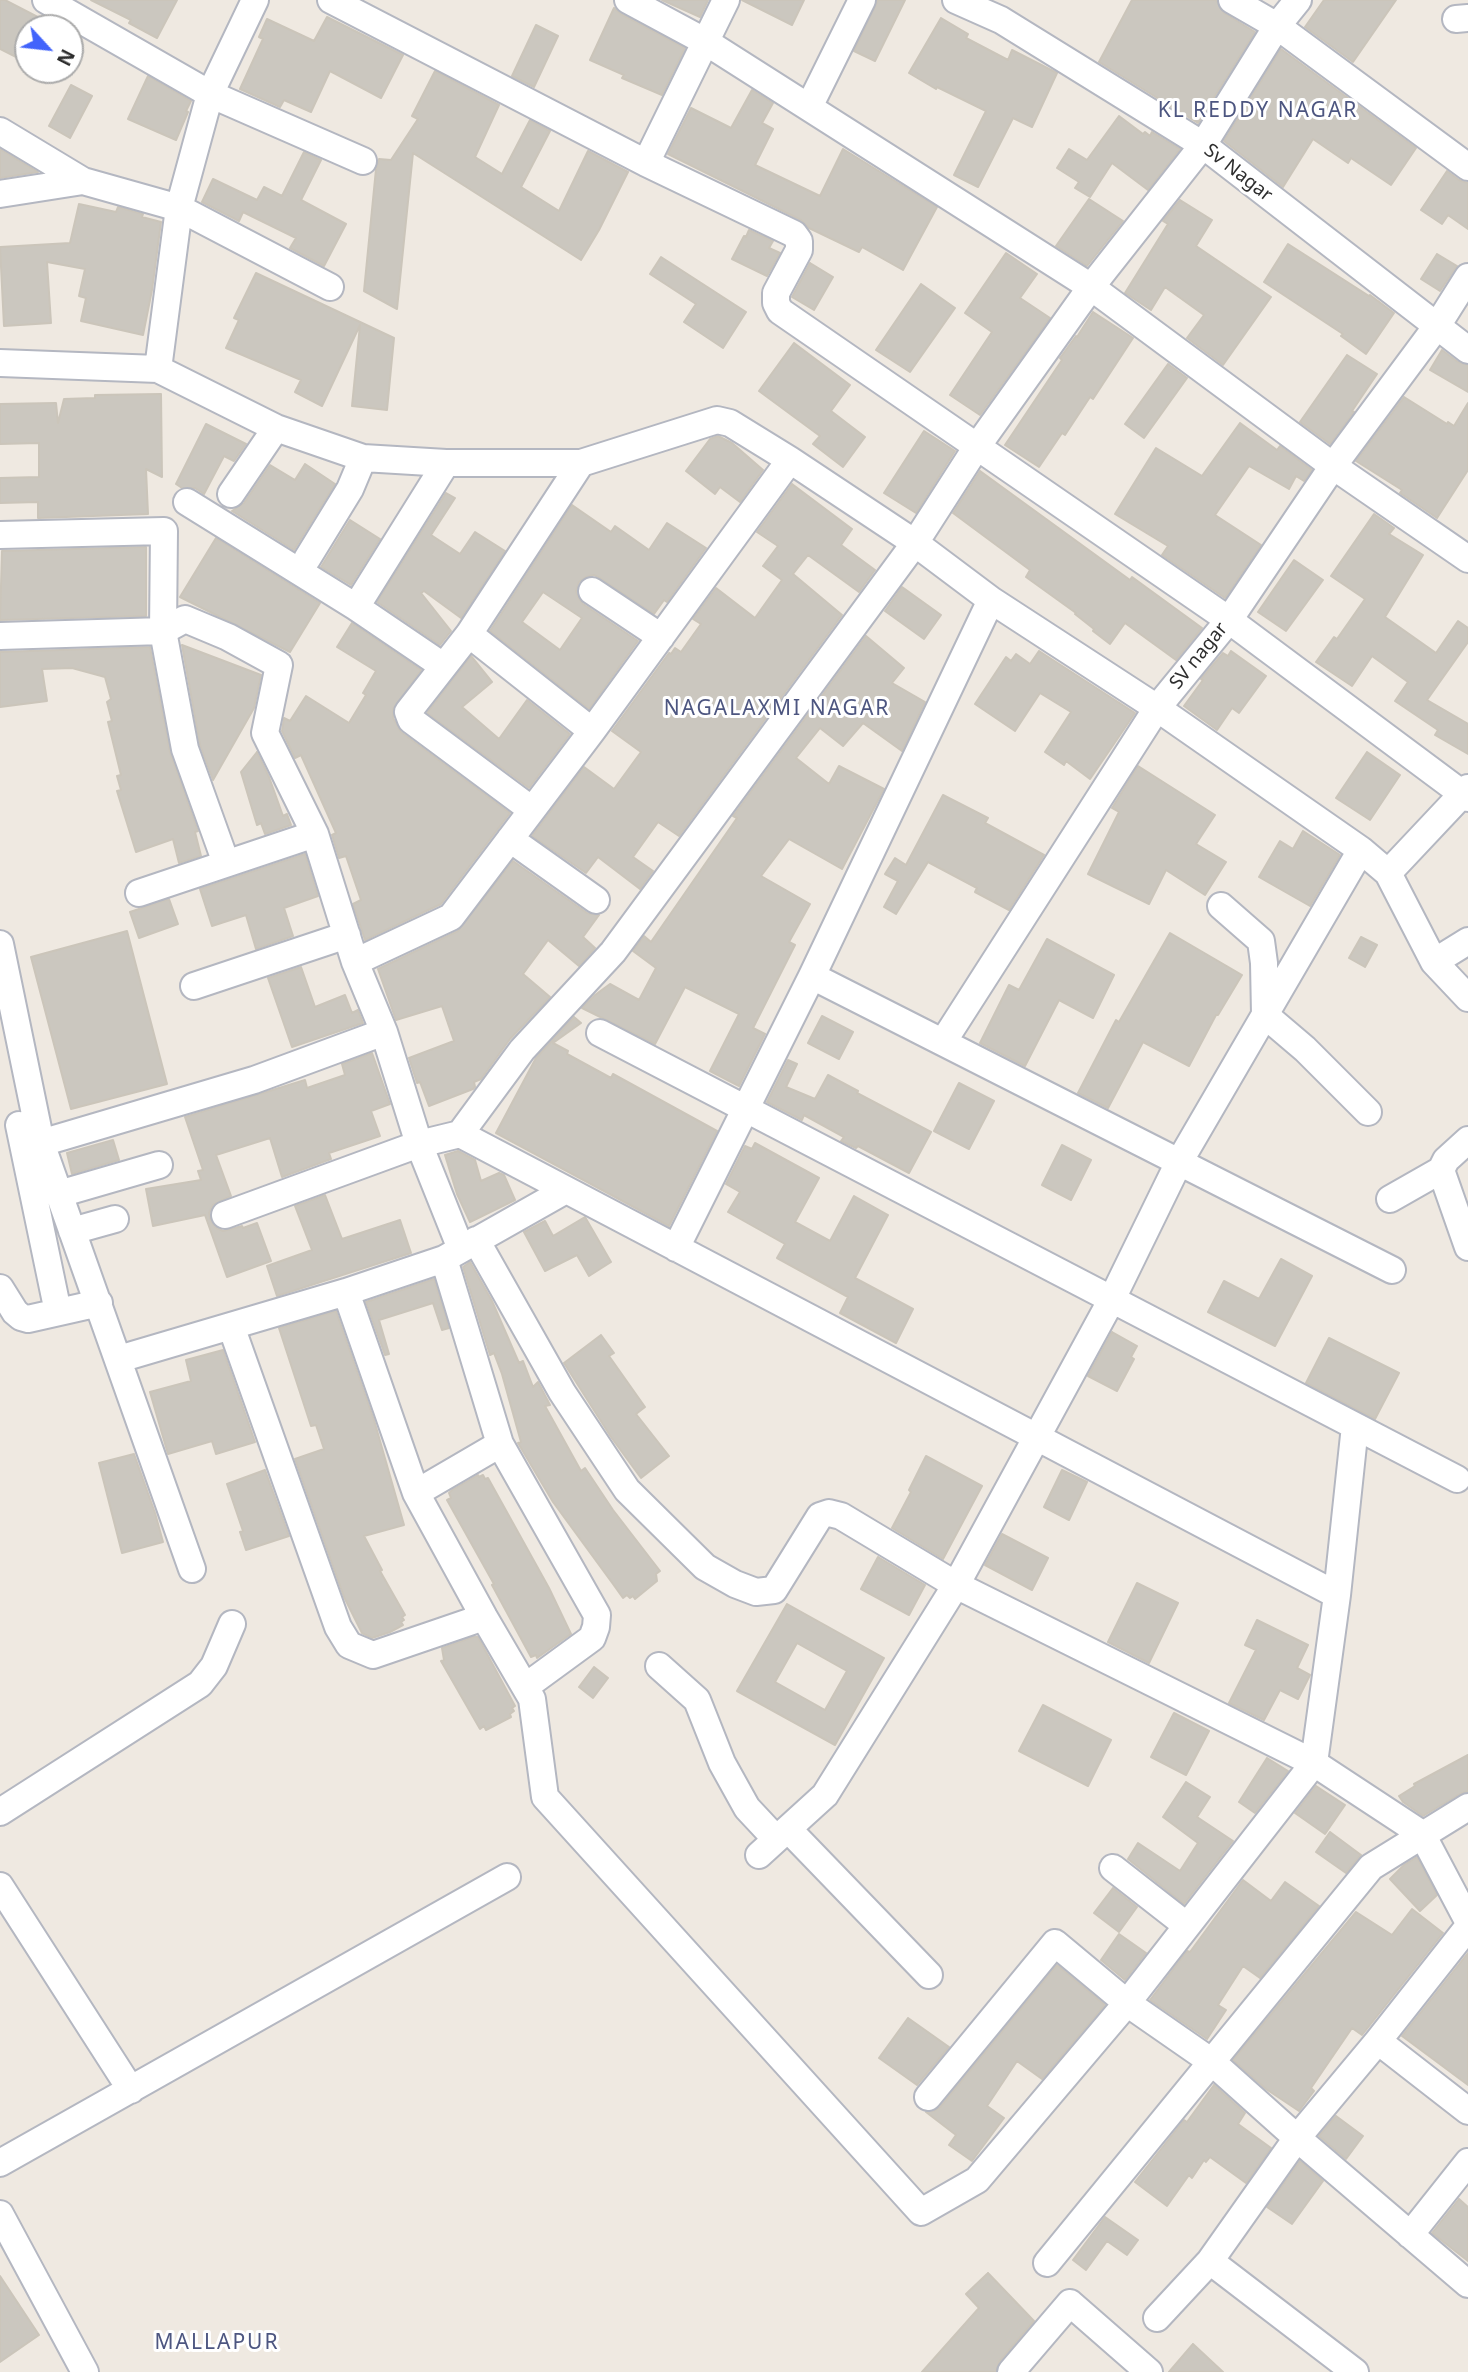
<!DOCTYPE html>
<html>
<head>
<meta charset="utf-8">
<style>
  body { margin:0 }
  #map { position:relative; width:1468px; height:2372px; overflow:hidden; background:#efe9e1; font-family:"Noto Sans",sans-serif }
  canvas { display:block }
  .north { position:absolute; left:14px; top:14px; width:70px; height:70px; box-sizing:border-box; background:#fff; border:2px solid #ababab; border-radius:50%; rotate:117deg; font-size:19px; font-weight:700; line-height:28px; text-align:center; color:#2e2e2e }
  .north::after { content:''; display:block; margin:auto; width:24px; height:32px; background:#4264fb; clip-path:polygon(50% 0,100% 100%,50% 72%,0 100%) }
</style>
</head>
<body>
<div id="map">
<canvas width="1468" height="2372"></canvas>
<div class="north">N</div>
</div>
<script>
const ctx = document.querySelector('canvas').getContext('2d');
ctx.lineJoin = 'round';
function paint(path, color) {
  ctx.fillStyle = color;
  ctx.fill(path, 'evenodd');
}
function toPath(rows) {
  const path = new Path2D();
  for (const r of rows) {
    path.moveTo(r[0], r[1]);
    for (let i = 2; i < r.length; i += 2) path.lineTo(r[i], r[i + 1]);
  }
  return path;
}
function strokePath(path, color, width, dash) {
  ctx.strokeStyle = color;
  ctx.lineWidth = width;
  ctx.lineCap = dash ? 'butt' : 'round';
  ctx.setLineDash(dash || []);
  ctx.stroke(path);
}
function write(font, color, halo, rows, align = 'center') {
  ctx.font = font + ' "Noto Sans",sans-serif';
  ctx.lineWidth = 6;
  ctx.setLineDash([]);
  ctx.textBaseline = 'middle';
  ctx.strokeStyle = halo;
  ctx.fillStyle = color;
  for (const [text, x, y, turn = 0] of rows) {
    ctx.save();
    ctx.translate(x, y);
    ctx.rotate((+turn || 0) * Math.PI / 180);
    ctx.textAlign = isNaN(turn) ? turn : align;
    if (halo) ctx.strokeText(text, 0, 0);
    ctx.fillText(text, 0, 0);
    ctx.restore();
  }
}
const building = toPath([
  [0,0,5,0,59,28,28,28,28,63,0,49,0,0],
  [91,0,177,0,157,38,129,23,131,20,91,0],
  [662,0,708,0,700,17,662,0],
  [742,0,804,0,792,25,742,0],
  [878,0,905,0,875,61,854,51,878,0],
  [1132,0,1216,0,1224,13,1255,32,1198,123,1099,62,1132,0],
  [1324,0,1396,0,1353,62,1305,27,1324,0],
  [614,8,621,14,685,48,662,95,622,78,624,75,590,60,614,8],
  [327,17,403,55,381,98,330,71,311,112,284,100,280,107,240,89,263,39,259,37,267,19,314,41,327,17],
  [941,18,968,34,966,38,1008,60,1012,50,1057,73,1032,127,1013,118,978,187,954,175,986,111,937,87,936,89,909,73,941,18],
  [536,25,558,36,534,87,512,76,536,25],
  [1281,49,1416,148,1391,185,1351,158,1348,163,1313,139,1283,187,1224,141,1281,49],
  [435,71,499,105,475,157,502,174,530,120,550,131,521,187,559,211,588,151,628,172,599,230,581,260,413,153,397,309,364,291,376,169,379,159,391,160,418,119,412,116,435,71],
  [148,76,191,101,186,111,188,112,176,140,128,119,148,76],
  [71,85,92,96,70,138,49,126,71,85],
  [752,90,773,103,762,123,773,129,755,165,820,196,843,149,937,207,903,270,862,247,859,252,809,228,801,220,668,154,691,108,731,128,752,90],
  [1119,116,1143,134,1145,132,1150,136,1152,132,1180,149,1148,190,1112,163,1090,197,1075,188,1079,182,1057,168,1069,149,1087,160,1119,116],
  [0,149,38,172,0,178,0,149],
  [304,152,321,160,301,200,346,224,324,266,290,248,296,238,243,212,239,221,202,202,213,179,257,200,264,187,282,196,304,152],
  [1447,171,1459,180,1468,183,1468,229,1448,215,1442,224,1421,210,1447,171],
  [1089,199,1123,221,1087,266,1056,246,1089,199],
  [1180,200,1212,220,1196,246,1271,297,1223,365,1187,338,1204,315,1165,287,1151,310,1125,293,1168,224,1163,221,1180,200],
  [79,204,116,212,118,207,143,214,142,217,161,222,152,290,143,335,81,321,86,298,79,296,85,269,47,262,51,323,4,326,0,247,70,243,79,204],
  [749,230,773,241,769,248,780,253,767,276,732,259,744,236,746,237,749,230],
  [1288,244,1369,296,1370,295,1394,313,1366,354,1341,336,1343,334,1264,282,1288,244],
  [1006,253,1037,274,1020,298,1050,318,980,415,950,395,992,332,965,313,1006,253],
  [1437,254,1457,266,1440,291,1421,279,1437,254],
  [661,257,746,312,723,348,684,322,696,304,650,274,661,257],
  [810,263,833,277,814,310,792,297,810,263],
  [256,273,394,338,387,410,352,406,360,325,322,406,295,392,301,380,226,348,239,320,234,318,256,273],
  [921,284,955,308,910,372,876,350,921,284],
  [1093,312,1133,338,1093,399,1090,397,1065,435,1062,433,1039,467,1005,445,1062,360,1060,358,1076,336,1077,337,1093,312],
  [794,343,850,385,831,411,865,437,843,467,813,444,820,436,759,391,794,343],
  [1442,350,1458,362,1468,365,1468,392,1430,370,1442,350],
  [1347,355,1377,374,1352,411,1354,412,1330,444,1300,422,1347,355],
  [1168,364,1187,378,1144,438,1125,424,1168,364],
  [161,394,162,477,146,469,148,514,38,518,38,502,0,503,0,478,39,477,39,443,0,444,0,404,56,403,58,423,64,399,95,398,95,395,161,394],
  [1404,397,1447,424,1448,422,1454,426,1468,403,1468,470,1437,518,1400,493,1402,490,1356,461,1404,397],
  [1240,423,1277,450,1280,446,1312,470,1304,481,1296,476,1289,489,1249,466,1215,515,1261,545,1225,598,1162,555,1168,546,1115,514,1156,448,1202,476,1240,423],
  [206,424,246,444,234,461,224,456,204,494,195,488,182,488,176,484,206,424],
  [924,431,955,451,916,513,884,493,924,431],
  [718,436,732,443,763,470,740,502,720,487,715,494,686,471,710,439,718,436],
  [305,464,335,484,294,550,232,511,244,503,270,465,295,480,305,464],
  [980,471,1130,580,1132,577,1202,628,1176,660,1125,623,1110,644,1093,631,1094,629,1075,614,1076,613,1026,577,1030,570,953,513,980,471],
  [792,484,852,529,841,545,875,570,859,592,808,555,793,574,842,615,679,836,658,822,633,857,653,871,640,889,598,857,586,873,532,836,584,767,614,789,641,752,612,731,669,653,671,654,675,648,681,652,701,624,693,619,716,588,755,618,782,580,763,566,778,546,757,532,792,484],
  [446,493,455,498,431,535,460,554,475,532,505,551,461,618,424,591,421,593,451,631,440,645,377,602,446,493],
  [572,505,611,532,615,526,649,550,667,523,706,548,667,602,664,600,654,614,600,578,594,575,586,577,579,582,576,591,578,597,583,604,638,641,589,709,490,631,572,505],
  [543,592,582,618,560,650,522,622,543,592],
  [1374,514,1394,528,1389,534,1423,555,1385,617,1436,653,1458,621,1468,628,1468,642,1427,700,1468,724,1468,754,1435,735,1438,730,1395,701,1408,682,1372,656,1352,686,1316,662,1334,637,1337,639,1365,599,1331,576,1374,514],
  [350,520,380,539,351,585,321,567,350,520],
  [216,538,320,603,290,652,180,597,216,538],
  [146,547,146,616,0,620,2,551,146,547],
  [1294,560,1323,580,1286,631,1258,612,1294,560],
  [902,587,941,615,924,639,885,611,902,587],
  [352,623,421,670,393,709,393,718,401,732,510,813,441,904,365,940,353,904,361,900,346,856,339,858,332,835,336,833,301,755,295,758,282,731,284,718,290,721,306,696,349,723,366,695,363,693,376,671,337,647,352,623],
  [866,636,904,668,892,683,925,702,902,751,863,723,843,746,820,728,796,758,829,784,839,766,884,789,842,869,789,839,761,876,810,904,789,942,795,945,753,1028,765,1034,739,1086,710,1071,739,1014,685,987,655,1044,582,1008,595,995,610,984,639,1000,656,968,633,951,644,936,651,942,737,818,733,816,866,636],
  [182,645,261,675,254,708,213,780,200,745,182,645],
  [150,647,170,752,198,831,195,832,201,856,179,863,173,839,136,852,117,791,121,790,117,776,121,775,108,722,112,721,107,702,111,699,105,677,72,668,42,669,47,701,0,707,0,652,150,647],
  [1039,651,1135,713,1090,779,1066,761,1064,765,1045,752,1071,712,1040,693,1015,731,975,704,1006,657,1011,661,1016,654,1030,664,1039,651],
  [1231,651,1266,676,1239,713,1232,708,1217,730,1184,706,1203,680,1201,679,1223,653,1228,656,1231,651],
  [471,656,492,682,462,707,499,739,527,700,570,734,529,788,427,713,471,656],
  [257,752,269,777,283,816,287,814,291,825,265,834,261,823,257,825,241,772,257,752],
  [1367,752,1400,775,1370,820,1336,798,1367,752],
  [1138,766,1215,815,1196,844,1226,862,1205,895,1166,870,1149,904,1088,874,1119,812,1112,808,1138,766],
  [943,795,988,818,985,823,1044,855,1009,910,975,892,977,888,928,862,896,914,884,907,898,881,885,874,895,858,906,865,943,795],
  [1303,831,1340,855,1310,906,1259,877,1280,841,1293,849,1303,831],
  [305,854,318,896,284,908,293,936,256,949,246,915,212,926,200,889,305,854],
  [513,861,587,913,599,915,583,937,595,948,579,966,548,940,523,974,550,997,510,1039,481,1079,474,1082,475,1087,473,1089,429,1106,420,1082,417,1083,409,1058,454,1041,442,1006,396,1020,378,969,458,931,513,861],
  [169,899,178,924,139,938,130,912,169,899],
  [127,931,167,1084,71,1109,31,957,127,931],
  [1170,933,1242,975,1218,1015,1216,1015,1189,1066,1143,1042,1108,1108,1078,1093,1116,1020,1119,1022,1170,933],
  [1361,937,1377,945,1365,967,1349,958,1361,937],
  [1047,939,1114,975,1093,1018,1059,1000,1025,1066,980,1043,1009,985,1019,990,1047,939],
  [301,967,315,1007,345,995,352,1013,358,1010,363,1023,292,1047,268,978,301,967],
  [822,1016,853,1032,839,1059,808,1043,822,1016],
  [574,1017,581,1023,553,1043,568,1051,567,1054,611,1078,613,1074,717,1131,669,1226,496,1133,536,1058,574,1017],
  [372,1053,390,1104,371,1111,380,1136,329,1153,331,1159,282,1177,270,1138,216,1155,231,1196,213,1205,209,1213,211,1221,215,1227,223,1231,242,1226,243,1228,257,1223,271,1261,227,1277,205,1215,153,1226,146,1189,201,1180,198,1171,203,1170,185,1117,305,1080,307,1088,345,1075,342,1064,372,1053],
  [788,1060,797,1064,786,1087,815,1099,828,1075,858,1091,857,1093,931,1132,909,1173,858,1146,856,1148,841,1141,844,1137,804,1115,802,1120,767,1102,788,1060],
  [959,1083,994,1101,969,1149,934,1131,959,1083],
  [113,1140,119,1160,72,1174,67,1153,113,1140],
  [755,1143,819,1178,795,1222,830,1241,854,1196,888,1215,855,1278,913,1309,896,1343,840,1313,848,1297,777,1258,785,1244,728,1212,740,1192,726,1184,745,1146,752,1149,755,1143],
  [1062,1145,1091,1160,1071,1200,1042,1185,1062,1145],
  [458,1151,475,1160,481,1181,499,1173,504,1175,515,1200,470,1222,457,1194,445,1155,458,1151],
  [325,1195,342,1239,400,1220,411,1253,277,1296,267,1266,312,1250,295,1206,325,1195],
  [585,1217,611,1262,589,1276,577,1255,545,1271,524,1232,545,1221,553,1236,585,1217],
  [1281,1259,1312,1276,1275,1346,1208,1312,1224,1281,1259,1299,1281,1259],
  [470,1262,492,1301,519,1363,523,1361,533,1387,538,1382,550,1405,545,1406,581,1471,585,1468,613,1510,660,1571,656,1574,657,1581,635,1599,633,1596,630,1598,627,1595,623,1598,613,1584,553,1502,518,1443,521,1442,502,1374,494,1353,490,1355,463,1267,470,1262],
  [434,1279,449,1328,442,1330,433,1303,379,1320,389,1354,385,1355,366,1302,434,1279],
  [336,1311,374,1420,404,1525,364,1536,382,1570,380,1571,405,1615,402,1617,404,1620,401,1622,403,1625,390,1632,372,1638,362,1633,344,1597,295,1459,324,1449,316,1425,311,1426,279,1328,336,1311],
  [1112,1332,1137,1346,1131,1357,1134,1359,1117,1391,1088,1376,1112,1332],
  [601,1335,614,1353,609,1356,645,1407,636,1414,669,1456,641,1478,611,1437,564,1363,601,1335],
  [1329,1338,1399,1373,1375,1419,1306,1383,1329,1338],
  [223,1350,255,1442,216,1454,212,1441,168,1454,150,1392,191,1381,186,1360,223,1350],
  [134,1454,155,1513,163,1542,122,1553,99,1463,134,1454],
  [926,1456,982,1486,943,1559,892,1528,911,1492,909,1490,926,1456],
  [265,1470,289,1536,246,1550,240,1532,243,1531,227,1484,265,1470],
  [1062,1470,1087,1482,1069,1520,1044,1507,1062,1470],
  [478,1475,479,1477,483,1475,485,1479,488,1478,549,1588,571,1634,537,1658,536,1655,531,1657,492,1585,494,1584,447,1500,451,1498,449,1493,452,1490,478,1475],
  [1002,1534,1048,1558,1032,1590,985,1565,1002,1534],
  [878,1557,925,1585,909,1615,861,1589,878,1557],
  [1137,1583,1178,1603,1149,1663,1108,1642,1137,1583],
  [787,1604,884,1658,835,1745,737,1691,787,1604],
  [797,1643,847,1671,825,1710,775,1682,797,1643],
  [1257,1620,1308,1645,1297,1668,1310,1675,1298,1699,1280,1690,1264,1720,1229,1703,1256,1650,1245,1645,1257,1620],
  [473,1637,478,1637,515,1706,512,1708,514,1711,510,1714,511,1717,486,1730,484,1726,480,1729,441,1661,444,1660,442,1648,473,1637],
  [594,1667,608,1678,593,1698,579,1687,594,1667],
  [1043,1705,1111,1740,1088,1786,1019,1751,1043,1705],
  [1174,1713,1209,1731,1186,1775,1151,1757,1174,1713],
  [1468,1755,1468,1791,1460,1794,1423,1816,1403,1802,1399,1796,1415,1786,1414,1784,1468,1755],
  [1267,1758,1288,1771,1255,1813,1239,1802,1267,1758],
  [1186,1782,1210,1797,1197,1817,1233,1841,1184,1904,1128,1859,1138,1843,1180,1871,1198,1843,1163,1817,1186,1782],
  [1316,1786,1345,1805,1325,1834,1295,1813,1316,1786],
  [1330,1832,1361,1855,1346,1873,1316,1852,1330,1832],
  [1417,1857,1437,1895,1420,1911,1390,1879,1404,1865,1417,1857],
  [1243,1880,1271,1901,1285,1882,1319,1906,1260,1978,1243,1966,1218,2005,1226,2010,1207,2039,1150,2000,1187,1951,1190,1952,1243,1880],
  [1113,1888,1137,1907,1119,1932,1094,1913,1113,1888],
  [1412,1909,1443,1933,1362,2035,1352,2028,1311,2088,1314,2091,1299,2111,1266,2089,1233,2060,1356,1912,1392,1935,1412,1909],
  [1119,1934,1146,1953,1125,1980,1101,1960,1119,1934],
  [1468,1953,1468,2085,1402,2036,1468,1953],
  [1057,1965,1105,2005,1042,2079,1017,2061,987,2106,1004,2118,972,2161,949,2145,956,2135,926,2112,934,2111,940,2107,1057,1965],
  [908,2018,949,2047,917,2085,879,2058,908,2018],
  [1214,2085,1245,2113,1238,2124,1271,2148,1246,2183,1210,2157,1206,2162,1204,2160,1192,2178,1189,2175,1167,2206,1135,2182,1184,2120,1187,2122,1214,2085],
  [1336,2116,1363,2136,1346,2159,1319,2136,1336,2116],
  [1300,2161,1323,2181,1292,2224,1267,2207,1300,2161],
  [1459,2199,1468,2207,1468,2261,1432,2233,1459,2199],
  [1105,2217,1138,2240,1127,2255,1107,2241,1086,2270,1073,2260,1105,2217],
  [988,2273,1034,2321,999,2362,996,2372,922,2372,979,2308,966,2294,988,2273],
  [0,2276,39,2335,0,2362,0,2276],
  [1193,2344,1223,2372,1169,2372,1193,2344]
]);
paint(building, '#cbc7bf');
strokePath(building, '#cbc5ba', 2);
const minor = toPath([
  [46,0,210,94,363,161],
  [331,0,646,163,794,234,799,241,799,250,776,293,776,303,780,311,1229,620,1468,798],
  [628,0,706,42,1091,287,1333,466,1468,559],
  [956,0,1001,20,1203,145,1468,350],
  [1232,0,1277,26,1468,167],
  [1456,19,1468,18],
  [809,107,862,0],
  [0,131,83,181,179,208,330,287],
  [646,163,726,0],
  [0,194,83,181],
  [0,363,158,369,276,428,363,458,446,463,581,463,717,420,730,423,790,460,915,543,991,600,1157,708,1361,850,1388,873,1434,962,1468,998],
  [158,369,179,208,210,94,255,0],
  [231,494,276,428],
  [187,502,356,607,446,463],
  [0,535,164,531,163,631,185,749,226,863],
  [307,559,350,489,363,458],
  [592,591,661,637],
  [356,607,443,666],
  [469,634,592,731],
  [0,636,163,631,185,619,228,637,279,665,265,733,315,834,355,962,384,1032,419,1144,461,1249],
  [532,810,411,720,408,712,469,634,581,463],
  [510,839,596,900],
  [1388,873,1468,788],
  [139,893,315,834],
  [1221,906,1261,941,1264,963,1265,1015,1305,1049,1368,1112],
  [0,944,41,1143,192,1569],
  [355,962,451,917,592,731,790,460],
  [1434,962,1468,941],
  [812,976,1392,1270],
  [194,986,347,935],
  [600,1033,1457,1479],
  [943,1042,1157,708,1229,620,1333,466,1437,326,1468,277],
  [19,1125,58,1312],
  [460,1134,1337,1595],
  [1468,1140,1446,1160,1441,1170,1468,1247],
  [41,1143,254,1080,384,1032],
  [59,1194,159,1165],
  [1390,1199,1441,1170],
  [225,1215,419,1144,460,1134,522,1050,613,952,915,543,976,448,1091,287,1203,145,1277,26,1298,0],
  [72,1231,115,1219],
  [476,1240,562,1392,627,1490,705,1567,735,1584,756,1592,774,1590,820,1516,829,1513,841,1516,956,1585,1314,1763,1422,1834,1468,1921],
  [676,1248,812,976,991,600],
  [444,1259,500,1444],
  [0,1288,15,1312,21,1317,28,1319,99,1303],
  [346,1292,416,1493,484,1617,532,1699,545,1797,921,2212,977,2180,1127,2003,1314,1763,1337,1595,1355,1426],
  [231,1326,338,1627,349,1645,373,1655,484,1617],
  [119,1359,346,1292,444,1259,566,1190],
  [416,1493,500,1444,597,1615,596,1627,592,1638,525,1687],
  [659,1666,697,1700,722,1763,747,1808,776,1839],
  [0,1812,200,1684,214,1666,232,1624],
  [788,1829,929,1975],
  [759,1855,825,1795,956,1585,1112,1299,1178,1164,1361,850],
  [1113,1868,1186,1925],
  [0,1886,131,2090],
  [1378,2041,1468,2111],
  [928,2097,1055,1943,1127,2003,1212,2062,1297,2138,1468,2284],
  [0,2163,507,1877],
  [0,2214,85,2372],
  [1410,2235,1468,2162],
  [1210,2261,1355,2372],
  [1047,2263,1371,1867,1468,1807],
  [1157,2318,1210,2261,1297,2138,1378,2041,1468,1927],
  [1011,2372,1070,2303,1149,2372]
]);
strokePath(minor, '#b4b7c1', 30);
strokePath(minor, '#fff', 26);
write('19px', '#2e2e2e', '#fff', [
  ["Sv Nagar",1238,173,38],
  ["SV nagar",1199,656,-51]
]);
ctx.letterSpacing = '2px';
write('21px', '#4d5680', '#fff', [
  ["KL REDDY NAGAR",1258,111],
  ["NAGALAXMI NAGAR",777,709],
  ["MALLAPUR",217,2343]
]);
ctx.letterSpacing = '0px';
</script>
</body>
</html>
